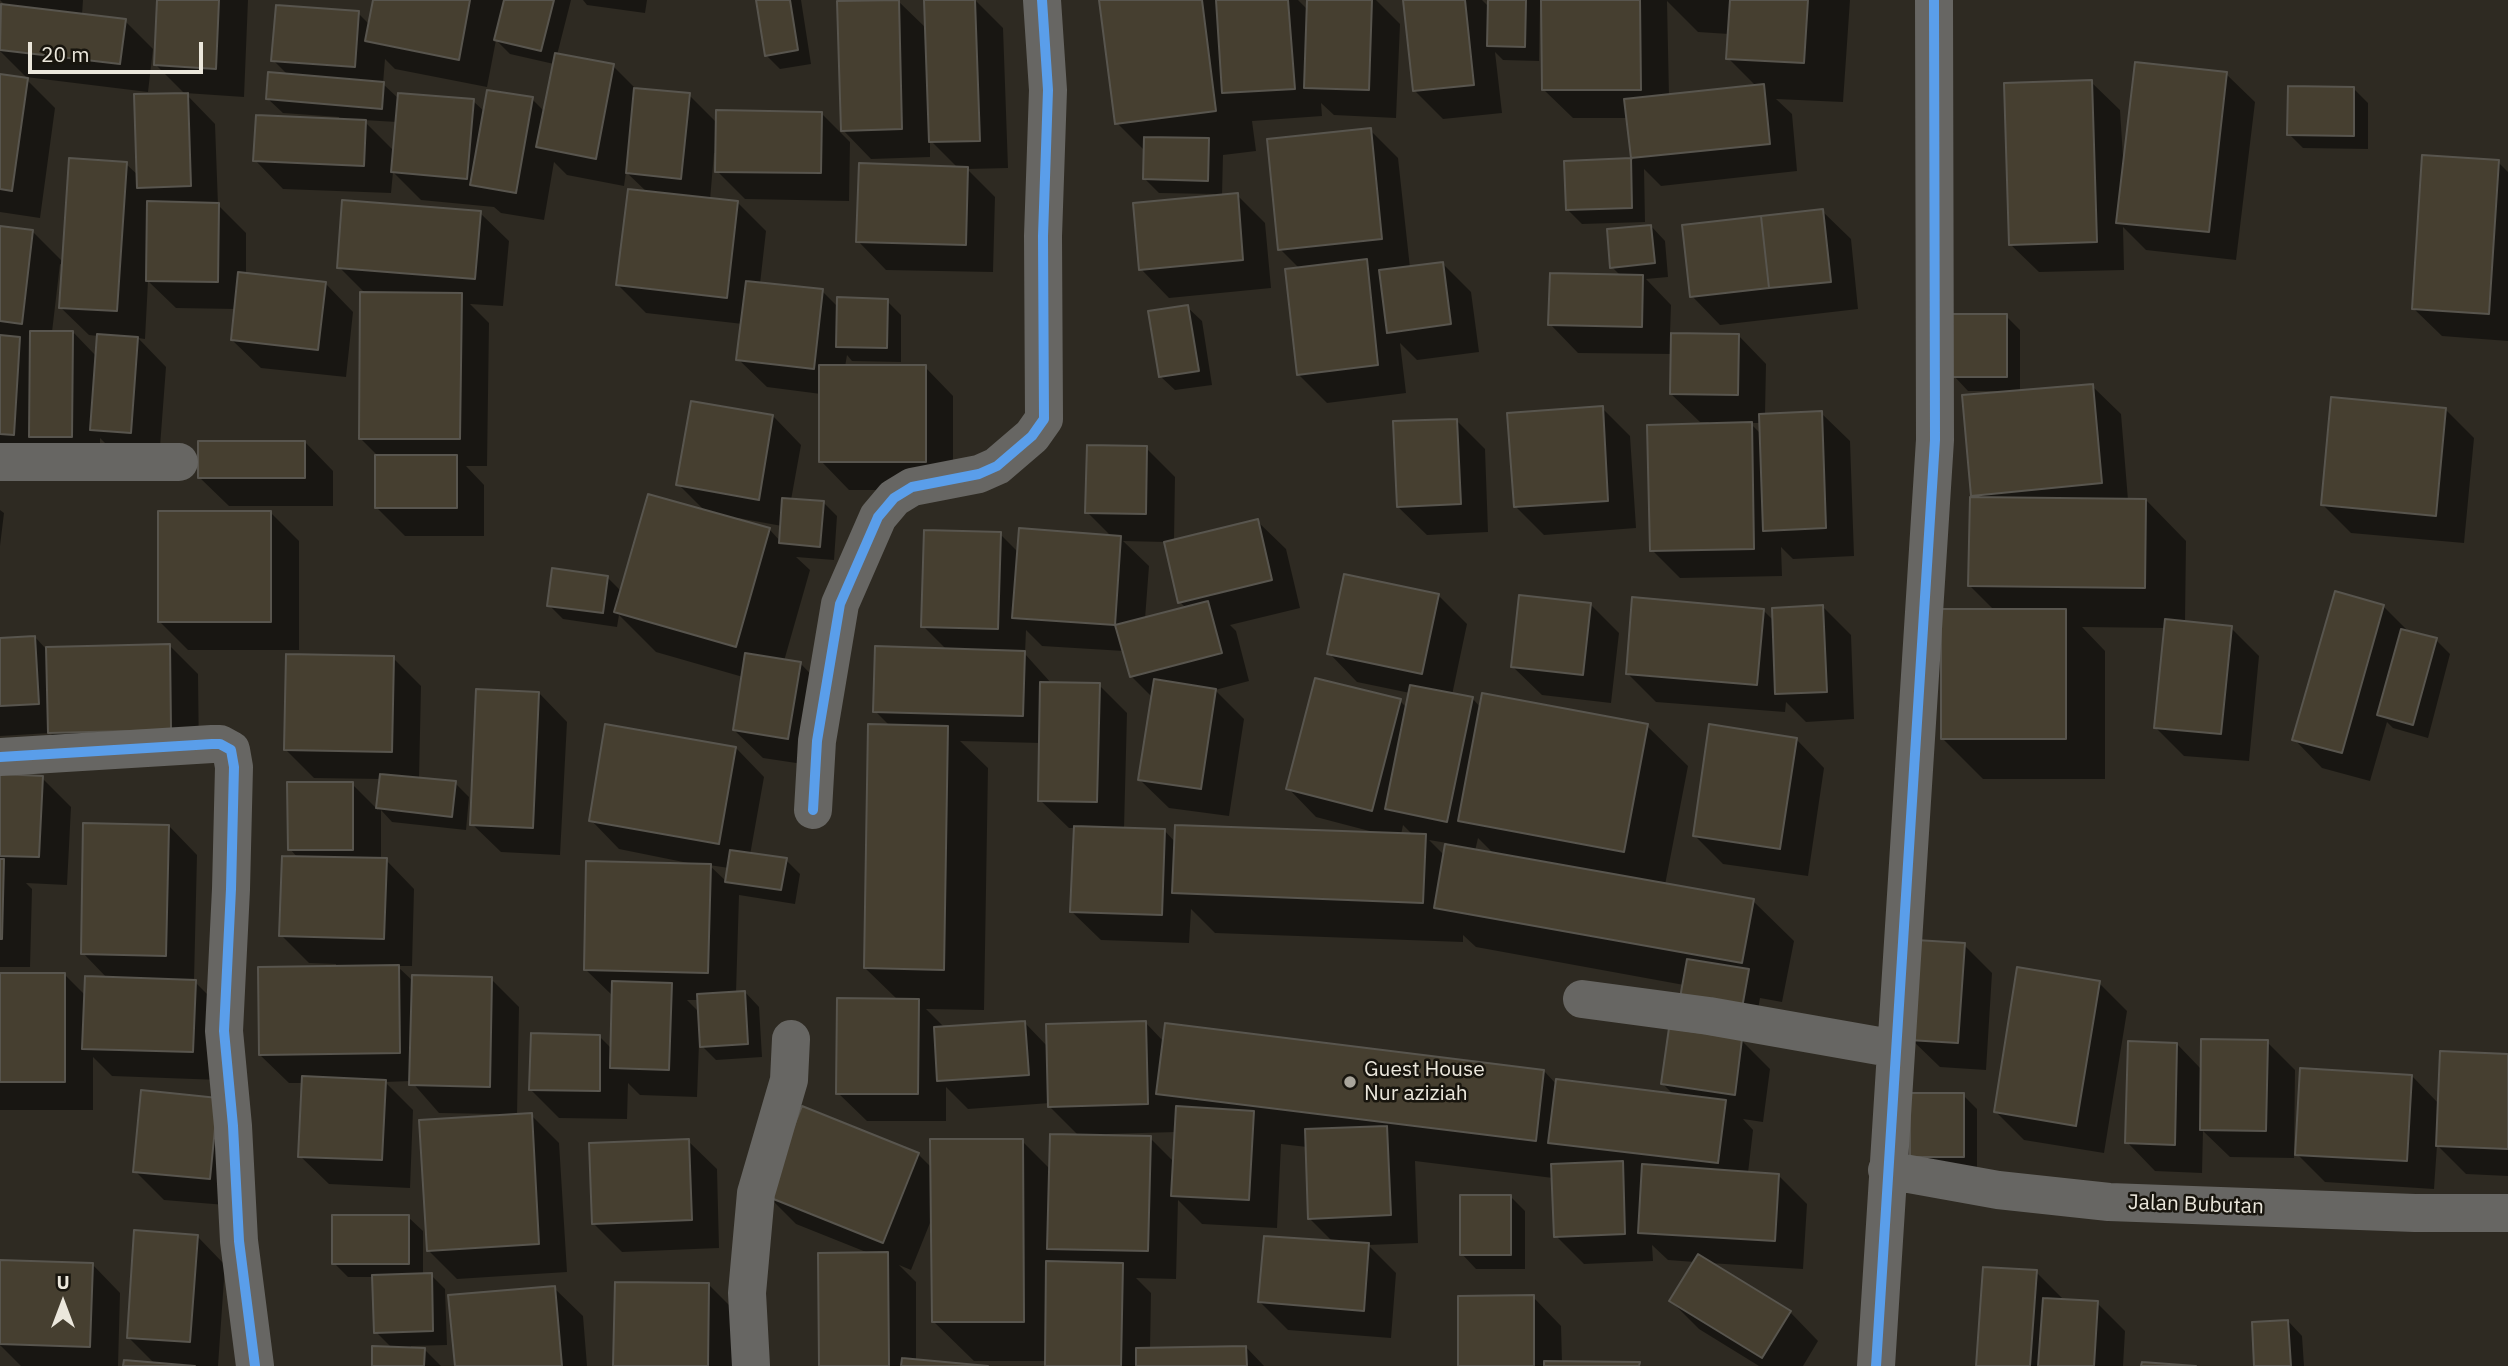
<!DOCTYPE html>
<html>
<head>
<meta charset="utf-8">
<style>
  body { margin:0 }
  #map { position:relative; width:2508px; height:1366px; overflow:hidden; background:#2e2a22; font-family:"IBM Plex Sans",sans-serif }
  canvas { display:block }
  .north { position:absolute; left:28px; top:1268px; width:70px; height:70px; -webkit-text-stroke:5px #18150e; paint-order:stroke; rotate:0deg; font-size:19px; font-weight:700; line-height:28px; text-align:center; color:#ebe7dc }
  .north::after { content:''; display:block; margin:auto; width:24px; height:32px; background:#ebe7dc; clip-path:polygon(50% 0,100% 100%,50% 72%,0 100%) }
  .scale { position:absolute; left:28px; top:42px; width:175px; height:32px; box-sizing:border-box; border:4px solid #ebe7dc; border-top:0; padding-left:9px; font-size:21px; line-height:24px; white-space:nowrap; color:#ebe7dc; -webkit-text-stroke:5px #18150e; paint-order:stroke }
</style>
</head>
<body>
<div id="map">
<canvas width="2508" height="1366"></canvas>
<div class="north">U</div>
<div class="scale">20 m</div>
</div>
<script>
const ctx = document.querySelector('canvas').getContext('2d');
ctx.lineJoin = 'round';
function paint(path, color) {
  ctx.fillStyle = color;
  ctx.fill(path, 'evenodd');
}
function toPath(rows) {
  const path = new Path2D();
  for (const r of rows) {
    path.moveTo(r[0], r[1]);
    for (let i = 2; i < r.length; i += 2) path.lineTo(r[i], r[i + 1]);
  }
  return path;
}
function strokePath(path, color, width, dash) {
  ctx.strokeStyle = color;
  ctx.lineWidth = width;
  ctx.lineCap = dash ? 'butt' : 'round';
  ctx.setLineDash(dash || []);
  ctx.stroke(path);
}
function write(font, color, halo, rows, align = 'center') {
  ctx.font = font + ' "IBM Plex Sans",sans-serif';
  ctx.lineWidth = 5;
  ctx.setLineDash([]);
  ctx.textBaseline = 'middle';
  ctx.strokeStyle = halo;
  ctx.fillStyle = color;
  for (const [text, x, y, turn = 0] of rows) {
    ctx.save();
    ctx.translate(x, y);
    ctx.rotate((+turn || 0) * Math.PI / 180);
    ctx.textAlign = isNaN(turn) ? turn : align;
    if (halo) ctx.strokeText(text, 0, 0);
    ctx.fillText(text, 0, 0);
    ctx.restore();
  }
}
paint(toPath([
  [0,0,83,0,82,15,125,21,153,49,148,92,26,77,0,51,3,3],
  [159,0,248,0,244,97,185,93,215,124,218,205,246,233,246,274,325,283,353,312,346,377,261,368,232,340,236,309,176,308,148,281,145,339,138,338,166,367,159,460,120,458,100,438,100,464,0,460,0,228,33,232,64,263,126,164,139,176,186,95,156,65],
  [60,264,63,265,60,307,89,335,98,336,97,357,73,332,52,332],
  [374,0,571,0,557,55,613,66,637,90,689,95,718,124,821,113,850,142,849,201,745,199,717,171,717,153,714,153,710,200,738,203,766,231,760,284,822,291,839,308,887,301,901,315,901,362,852,361,847,355,845,367,925,367,953,396,953,490,849,490,821,461,821,394,767,387,738,359,743,324,646,313,618,285,648,193,626,172,624,186,567,175,554,162,544,220,501,213,494,207,421,200,393,172,391,193,283,189,255,160,339,121,339,117,283,113,268,99,289,76,273,60,358,13,370,25],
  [496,40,510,54,554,64,545,112,532,99,485,112,473,101,399,99,383,84,385,59,395,69,487,87],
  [363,120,397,122,394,151],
  [583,0,647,0,645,13,587,5],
  [758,0,801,0,811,64,780,69,766,55],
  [975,0,1003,28,1008,168,967,169,995,197,993,272,886,270,858,241,958,168,930,140,930,157,871,159,843,130,898,1,927,29],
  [1101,0,1298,0,1308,10,1309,0,1376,0,1400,24,1396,118,1334,115,1321,103,1322,116,1252,121,1256,151,1223,155,1222,196,1237,195,1265,223,1271,288,1169,298,1141,269,1215,194,1159,193,1145,179,1146,152,1117,123],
  [1405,0,1482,0,1490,8,1490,0,1850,0,1843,102,1776,99,1792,114,1797,171,1661,186,1644,169,1645,222,1582,224,1567,209,1566,163,1633,160,1628,118,1573,118,1544,90,1543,5,1540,5,1539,61,1503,60,1495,52,1502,113,1443,119,1415,91],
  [1667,1,1698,32,1729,34,1728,58,1756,86,1669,96],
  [2226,74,2255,102,2236,260,2146,250,2123,227,2124,270,2039,272,2010,244,2091,82,2120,110,2124,173],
  [0,76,27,80,55,108,40,218,0,212],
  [2353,88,2368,103,2368,149,2303,148,2289,134],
  [1370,130,1398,158,1410,268,1443,264,1471,292,1479,352,1417,360,1400,343,1406,393,1327,403,1298,374,1300,269,1280,249],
  [2498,162,2508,172,2508,341,2442,336,2413,308],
  [1822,211,1851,239,1858,309,1720,325,1692,296],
  [480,213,509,241,503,306,470,304,489,323,487,466,466,466,484,485,484,536,405,536,377,508,377,455,360,438,366,294,339,267],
  [1651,226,1665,241,1668,277,1646,279,1671,305,1670,334,1738,335,1766,364,1765,415,1821,413,1850,441,1854,556,1793,559,1781,547,1782,576,1680,578,1652,550,1709,422,1700,422,1671,394,1672,354,1578,353,1550,324,1621,276,1612,267],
  [1750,423,1761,423,1761,434],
  [1187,307,1202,321,1212,385,1175,390,1160,376],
  [2006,316,2020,330,2020,392,2092,386,2121,414,2128,500,2146,500,2186,541,2185,623,2231,628,2259,656,2249,761,2184,756,2156,728,2166,628,2082,627,2105,651,2105,779,1983,779,1942,738,1994,610,1970,586,1976,498,1972,495,2005,393,2005,391,1968,391,1954,376],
  [1602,408,1630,436,1636,528,1544,535,1516,507],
  [2446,410,2474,438,2464,543,2351,533,2323,505],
  [773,416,801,445,791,500,823,502,837,516,834,560,796,557,810,570,784,661,800,663,828,692,816,766,763,758,734,730,743,677,656,652,619,615,617,627,563,619,549,605,607,577,622,592,706,512,678,484],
  [738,518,782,526,781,542,770,530,737,521],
  [1456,420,1485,449,1488,532,1427,535,1398,507],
  [305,442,333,471,333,506,229,506,200,478],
  [1146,448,1175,477,1174,541,1257,521,1286,549,1300,608,1230,625,1236,631,1249,681,1215,690,1244,719,1229,816,1169,808,1140,780,1153,698,1131,676,1124,651,1042,646,1026,630,1025,654,1052,684,1099,685,1127,713,1124,829,1164,830,1176,843,1377,833,1316,817,1288,788,1400,701,1407,708,1410,693,1357,682,1329,653,1439,596,1467,624,1452,695,1473,699,1481,708,1647,726,1688,766,1665,885,1753,901,1794,941,1782,1002,1760,998,1756,1021,1684,985,1476,947,1463,935,1463,942,1215,933,1191,909,1189,943,1101,940,1072,912,1076,828,1069,828,1040,800,1041,743,960,741,988,768,984,1010,926,1009,945,1028,1024,1022,1048,1047,1146,1023,1164,1042,1544,1071,1557,1085,1674,1095,1663,1084,1742,1041,1770,1069,1763,1122,1743,1119,1753,1130,1748,1173,1779,1176,1807,1204,1803,1269,1709,1263,1790,1312,1818,1341,1803,1366,1759,1366,1699,1329,1671,1301,1695,1262,1668,1260,1652,1245,1653,1261,1584,1264,1556,1236,1553,1178,1415,1161,1418,1243,1368,1245,1396,1273,1391,1338,1288,1330,1260,1302,1334,1243,1310,1219,1307,1147,1281,1144,1277,1228,1202,1224,1178,1200,1176,1279,1136,1278,1151,1293,1150,1349,1246,1347,1264,1366,1046,1366,1047,1361,974,1361,933,1321,932,1218,911,1270,899,1265,916,1282,916,1361,969,1366,820,1366,871,1254,796,1224,768,1196,918,1154,932,1168,1022,1141,1051,1170,1080,1137,1050,1107,1050,1103,968,1109,946,1087,946,1121,867,1121,838,1093,899,1001,865,968,891,727,875,711,947,650,923,626,1000,534,1019,553,1112,537,1087,512],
  [1123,541,1165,542,1180,602,1186,608,1145,619,1149,566],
  [1403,825,1414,836,1401,835],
  [1478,838,1494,854,1475,851],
  [1429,840,1447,843,1445,856],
  [1177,1132,1175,1163,1150,1138,1107,1137,1107,1134],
  [0,510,4,513,0,546],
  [271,513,299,541,299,650,188,650,159,621],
  [1590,604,1619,633,1611,703,1542,695,1513,667],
  [1822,606,1851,635,1854,719,1806,722,1786,702,1785,712,1656,702,1628,674,1763,610,1774,621],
  [2383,606,2410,633,2436,640,2450,654,2428,738,2393,728,2387,722,2370,781,2322,768,2294,739],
  [35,637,46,649,170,646,198,674,199,758,78,761,50,733,0,736,0,639],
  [393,658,421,686,419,779,455,783,469,797,466,830,392,822,381,810,381,860,386,860,414,889,412,966,397,966,414,982,491,979,519,1007,517,1116,531,1115,559,1143,567,1272,457,1279,428,1250,497,1114,439,1113,411,1081,385,1082,413,1110,410,1188,329,1184,300,1156,304,1083,289,1083,260,1055,336,967,336,964,309,963,281,935,298,858,290,849,352,784,378,810,381,779,314,778,286,750],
  [539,693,567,722,560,855,501,852,472,824],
  [1796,739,1824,768,1808,876,1723,864,1695,836],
  [736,748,764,777,750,855,786,860,800,874,795,904,739,895,736,993,745,992,759,1007,762,1057,716,1060,699,1043,697,1097,640,1095,628,1083,627,1119,559,1118,530,1089,600,1037,612,1049,614,997,586,970,703,866,619,849,591,820],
  [709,865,729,868,727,882],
  [687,1000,699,1000,699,1012],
  [0,776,42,778,71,807,67,885,26,883,32,889,30,967,0,967],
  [169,826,197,855,194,981,223,1010,220,1080,112,1076,93,1057,93,1110,0,1110,0,975,65,975,86,996,108,979,83,953],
  [1964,945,1992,973,1986,1070,1940,1067,1911,1039],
  [2099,983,2127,1011,2104,1153,2024,1140,1996,1112],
  [2267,1042,2295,1070,2294,1158,2230,1157,2203,1131,2202,1173,2155,1171,2127,1142,2177,1044,2202,1070],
  [2508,1056,2508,1176,2466,1174,2437,1145,2434,1189,2325,1182,2295,1152,2412,1076,2439,1104],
  [1963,1095,1977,1109,1977,1170,1912,1156],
  [217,1099,238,1206,164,1200,135,1171],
  [688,1141,717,1169,719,1248,622,1252,593,1223],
  [1511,1197,1525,1211,1525,1269,1476,1269,1462,1254],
  [408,1217,423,1231,423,1275,431,1275,445,1289,447,1345,411,1346,411,1349,424,1349,441,1366,374,1366,392,1348,376,1332,374,1277,348,1277,334,1263],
  [197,1236,225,1265,218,1366,125,1366,156,1365,128,1337],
  [92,1264,120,1293,118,1366,21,1366,0,1345,0,1293],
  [2036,1272,2065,1301,2097,1303,2125,1331,2123,1366,1978,1366],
  [709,1285,737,1313,736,1366,615,1366],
  [554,1288,583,1316,587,1366,456,1366],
  [1533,1297,1561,1326,1562,1363,1641,1366,1460,1366],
  [2288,1321,2302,1336,2304,1366,2256,1366]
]), '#0007');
const building = toPath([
  [157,0,219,0,216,69,154,65,157,0],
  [373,0,470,0,459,60,365,41,373,0],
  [504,0,554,0,541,51,494,40,504,0],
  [756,0,790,0,798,50,765,56,756,0],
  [899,0,902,129,841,131,837,1,899,0],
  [924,0,975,0,980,141,929,142,924,0],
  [1099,0,1202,0,1216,111,1115,124,1099,0],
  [1216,0,1288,0,1295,89,1222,93,1216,0],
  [1307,0,1372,0,1369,90,1304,88,1307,0],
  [1403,0,1465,0,1474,85,1413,91,1403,0],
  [1488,0,1526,0,1525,47,1487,46,1488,0],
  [1541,0,1640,0,1641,90,1542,90,1541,0],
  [1730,0,1808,0,1804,63,1726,59,1730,0],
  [1,4,126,19,120,64,0,50,1,4],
  [276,5,359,11,355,67,271,61,276,5],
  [555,53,614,64,596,159,536,147,555,53],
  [2135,62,2227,72,2209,232,2116,223,2135,62],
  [268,72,384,82,382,109,266,99,268,72],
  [0,74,28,78,12,191,0,189,0,74],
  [2092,80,2097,242,2009,245,2004,83,2092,80],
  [1764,84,1770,144,1631,158,1624,99,1764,84],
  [2288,86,2354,87,2354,136,2287,135,2288,86],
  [634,88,690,93,681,179,626,173,634,88],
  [487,90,533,97,516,193,470,185,487,90],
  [188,93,191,186,137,188,134,94,188,93],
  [398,93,474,99,467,179,391,172,398,93],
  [716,110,822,112,821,173,715,172,716,110],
  [256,115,366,120,364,166,253,161,256,115],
  [1371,128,1382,239,1278,250,1267,139,1371,128],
  [1144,137,1209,138,1208,181,1143,179,1144,137],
  [2422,155,2499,160,2489,314,2412,309,2422,155],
  [69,158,127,162,117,311,59,308,69,158],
  [1631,158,1632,208,1566,210,1564,161,1631,158],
  [859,163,968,167,966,245,856,242,859,163],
  [628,189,738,201,727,298,616,285,628,189],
  [1238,193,1243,260,1139,270,1133,203,1238,193],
  [342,200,481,211,475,279,337,268,342,200],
  [147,201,219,203,218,282,146,281,147,201],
  [1823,209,1831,282,1769,288,1761,216,1823,209],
  [1761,216,1769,288,1690,297,1682,225,1761,216],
  [1651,225,1655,263,1610,268,1607,229,1651,225],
  [0,226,33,230,22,324,0,321,0,226],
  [1367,259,1378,365,1297,375,1285,269,1367,259],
  [1443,262,1451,324,1387,333,1379,270,1443,262],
  [238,272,326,282,318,350,231,340,238,272],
  [1550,273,1643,275,1642,327,1548,325,1550,273],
  [746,281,823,289,814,369,736,360,746,281],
  [360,292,462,293,460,439,359,439,360,292],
  [837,297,888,299,887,348,836,347,837,297],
  [1188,305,1199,371,1159,377,1148,311,1188,305],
  [1952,314,2007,314,2007,377,1952,377,1952,314],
  [30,331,73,331,72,437,29,437,30,331],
  [1671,333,1739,334,1738,395,1670,394,1671,333],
  [97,334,138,337,131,433,90,430,97,334],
  [0,335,20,337,14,435,0,434,0,335],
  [819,365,926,365,926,462,819,462,819,365],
  [2093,384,2102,483,1971,496,1962,395,2093,384],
  [2331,397,2446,408,2436,516,2321,505,2331,397],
  [691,401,773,415,759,500,676,485,691,401],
  [1603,406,1608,501,1514,507,1507,413,1603,406],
  [1822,411,1826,528,1763,531,1759,414,1822,411],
  [1457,419,1461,504,1397,507,1393,421,1457,419],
  [1752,422,1754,549,1650,551,1647,425,1752,422],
  [198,441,305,441,305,478,198,478,198,441],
  [1087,445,1147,446,1146,514,1085,513,1087,445],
  [375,455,457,455,457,508,375,508,375,455],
  [648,494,770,528,736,647,614,612,648,494],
  [1970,497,2146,499,2145,588,1968,586,1970,497],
  [782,498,824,501,820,547,779,543,782,498],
  [158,511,271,511,271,622,158,622,158,511],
  [1258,519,1272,580,1178,603,1164,542,1258,519],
  [1019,528,1121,536,1115,625,1012,618,1019,528],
  [924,530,1001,532,998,629,921,627,924,530],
  [552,568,608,576,603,613,547,606,552,568],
  [1344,574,1439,594,1422,674,1327,654,1344,574],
  [2335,591,2384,605,2342,753,2292,740,2335,591],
  [1519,595,1591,603,1583,675,1511,667,1519,595],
  [1632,597,1764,609,1757,685,1626,674,1632,597],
  [1208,601,1222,653,1130,677,1115,625,1208,601],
  [1823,605,1827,692,1775,694,1772,608,1823,605],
  [1941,609,2066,609,2066,739,1941,739,1941,609],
  [2165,619,2232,626,2221,734,2154,728,2165,619],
  [2401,629,2437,638,2413,725,2377,715,2401,629],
  [35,636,39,704,0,706,0,638,35,636],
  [170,644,171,730,48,733,46,647,170,644],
  [875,646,1025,651,1023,716,873,712,875,646],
  [745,653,801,662,788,739,733,730,745,653],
  [286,654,394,656,392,752,284,750,286,654],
  [1315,678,1401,699,1372,811,1286,789,1315,678],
  [1154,679,1216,689,1201,789,1138,780,1154,679],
  [1040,682,1100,683,1097,802,1038,801,1040,682],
  [1410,685,1473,697,1447,822,1385,809,1410,685],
  [476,689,539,692,533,828,470,825,476,689],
  [1482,693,1648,724,1624,852,1458,821,1482,693],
  [605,724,736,747,719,844,589,821,605,724],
  [868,724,948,726,944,970,864,968,868,724],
  [1709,724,1797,738,1780,849,1693,836,1709,724],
  [0,774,43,776,39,857,0,856,0,774],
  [380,774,456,781,452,817,376,808,380,774],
  [287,782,353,782,353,850,288,850,287,782],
  [83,823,169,825,166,956,81,954,83,823],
  [1175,825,1426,834,1423,903,1172,893,1175,825],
  [1074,826,1165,829,1162,915,1070,912,1074,826],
  [1445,844,1754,899,1742,963,1434,908,1445,844],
  [730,850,787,858,781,890,725,882,730,850],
  [282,856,387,858,384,939,279,936,282,856],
  [0,859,4,859,2,939,0,939,0,859],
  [586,861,711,864,708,973,584,970,586,861],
  [1916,940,1965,943,1958,1043,1909,1040,1916,940],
  [1687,959,1749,969,1742,1008,1680,998,1687,959],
  [399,965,400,1053,259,1055,258,967,399,965],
  [2017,967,2100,981,2076,1126,1994,1112,2017,967],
  [0,973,65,973,65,1082,0,1082,0,973],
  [412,975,492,977,490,1087,409,1085,412,975],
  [85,976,196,980,193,1052,82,1049,85,976],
  [612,981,672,983,669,1070,610,1068,612,981],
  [745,991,748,1044,700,1047,697,994,745,991],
  [837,998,919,999,918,1094,836,1094,837,998],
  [1025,1021,1029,1075,937,1081,934,1027,1025,1021],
  [1146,1021,1148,1104,1048,1107,1046,1024,1146,1021],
  [1165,1023,1544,1070,1536,1141,1156,1094,1165,1023],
  [1669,1028,1742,1039,1735,1095,1661,1084,1669,1028],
  [531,1033,600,1035,600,1091,529,1090,531,1033],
  [2201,1039,2268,1040,2266,1131,2200,1130,2201,1039],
  [2128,1041,2177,1043,2175,1145,2125,1143,2128,1041],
  [2440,1051,2508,1054,2508,1149,2436,1146,2440,1051],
  [2300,1068,2412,1075,2407,1161,2295,1155,2300,1068],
  [302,1076,386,1080,382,1160,298,1157,302,1076],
  [1556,1079,1726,1100,1718,1163,1548,1143,1556,1079],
  [141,1090,218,1098,210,1179,133,1172,141,1090],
  [1910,1093,1964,1093,1964,1157,1910,1157,1910,1093],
  [802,1106,919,1153,883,1243,766,1196,802,1106],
  [1176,1106,1254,1111,1249,1200,1171,1196,1176,1106],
  [532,1113,539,1244,427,1251,419,1120,532,1113],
  [1387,1126,1391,1215,1308,1219,1305,1129,1387,1126],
  [1050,1134,1151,1136,1148,1251,1047,1249,1050,1134],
  [689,1139,692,1220,592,1224,589,1143,689,1139],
  [930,1139,1023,1139,1024,1322,932,1322,930,1139],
  [1623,1161,1625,1234,1554,1237,1551,1164,1623,1161],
  [1642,1164,1779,1174,1775,1241,1638,1233,1642,1164],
  [1460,1195,1511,1195,1511,1255,1460,1255,1460,1195],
  [332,1215,409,1215,409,1264,332,1264,332,1215],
  [134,1230,198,1235,190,1342,127,1338,134,1230],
  [1264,1236,1369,1243,1364,1311,1258,1302,1264,1236],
  [888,1252,889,1366,819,1366,818,1253,888,1252],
  [1698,1254,1791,1311,1762,1358,1669,1301,1698,1254],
  [0,1260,93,1263,90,1347,0,1344,0,1260],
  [1046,1261,1123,1263,1121,1366,1045,1366,1046,1261],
  [1983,1267,2037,1270,2030,1366,1976,1366,1983,1267],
  [432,1273,433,1331,374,1333,372,1275,432,1273],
  [615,1282,709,1283,708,1366,613,1366,615,1282],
  [555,1286,562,1366,455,1366,448,1295,555,1286],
  [1534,1295,1534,1366,1458,1366,1458,1296,1534,1295],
  [2043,1298,2098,1301,2094,1366,2038,1366,2043,1298],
  [2288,1320,2291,1366,2254,1366,2252,1322,2288,1320],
  [372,1346,425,1348,424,1366,372,1366,372,1346],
  [1246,1346,1247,1366,1136,1366,1136,1348,1246,1346],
  [902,1358,988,1366,901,1366,902,1358],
  [124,1360,195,1366,123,1366,124,1360],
  [1544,1361,1640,1362,1639,1366,1544,1366,1544,1361],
  [2142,1362,2196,1366,2141,1366,2142,1362]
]);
paint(building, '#463f30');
strokePath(building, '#58554e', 2);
strokePath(toPath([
  [0,462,179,462],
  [0,757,212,744,220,744,231,750,234,767,231,889,224,1031,233,1126,239,1241,255,1366],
  [813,810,817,741,840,604,878,517,894,498,912,487,979,474,997,466,1032,436,1044,419,1043,236,1048,90,1042,0],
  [1582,999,1709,1016,1896,1049],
  [1887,1170,1998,1190,2109,1202,2415,1213,2508,1213],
  [751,1366,747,1293,756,1193,789,1080,791,1039],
  [1876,1366,1935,440,1934,0]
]), '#676663', 38);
strokePath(toPath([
  [0,757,212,744,220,744,231,750,234,767,231,889,224,1031,233,1126,239,1241,255,1366],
  [813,810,817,741,840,604,878,517,894,498,912,487,979,474,997,466,1032,436,1044,419,1043,236,1048,90,1042,0],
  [1876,1366,1935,440,1934,0]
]), '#5a9eea', 10);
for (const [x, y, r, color] of [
  [1350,1082,7,"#a9a59b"]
]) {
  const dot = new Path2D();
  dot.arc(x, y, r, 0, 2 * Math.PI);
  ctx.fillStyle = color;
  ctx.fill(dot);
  strokePath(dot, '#18150e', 2.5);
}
write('21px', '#ebe7dc', '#18150e', [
  ["Guest House",1364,1070],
  ["Nur aziziah",1364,1094]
], 'left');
write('21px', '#ebe7dc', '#18150e', [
  ["Jalan Bubutan",2196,1205,2]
]);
</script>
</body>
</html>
